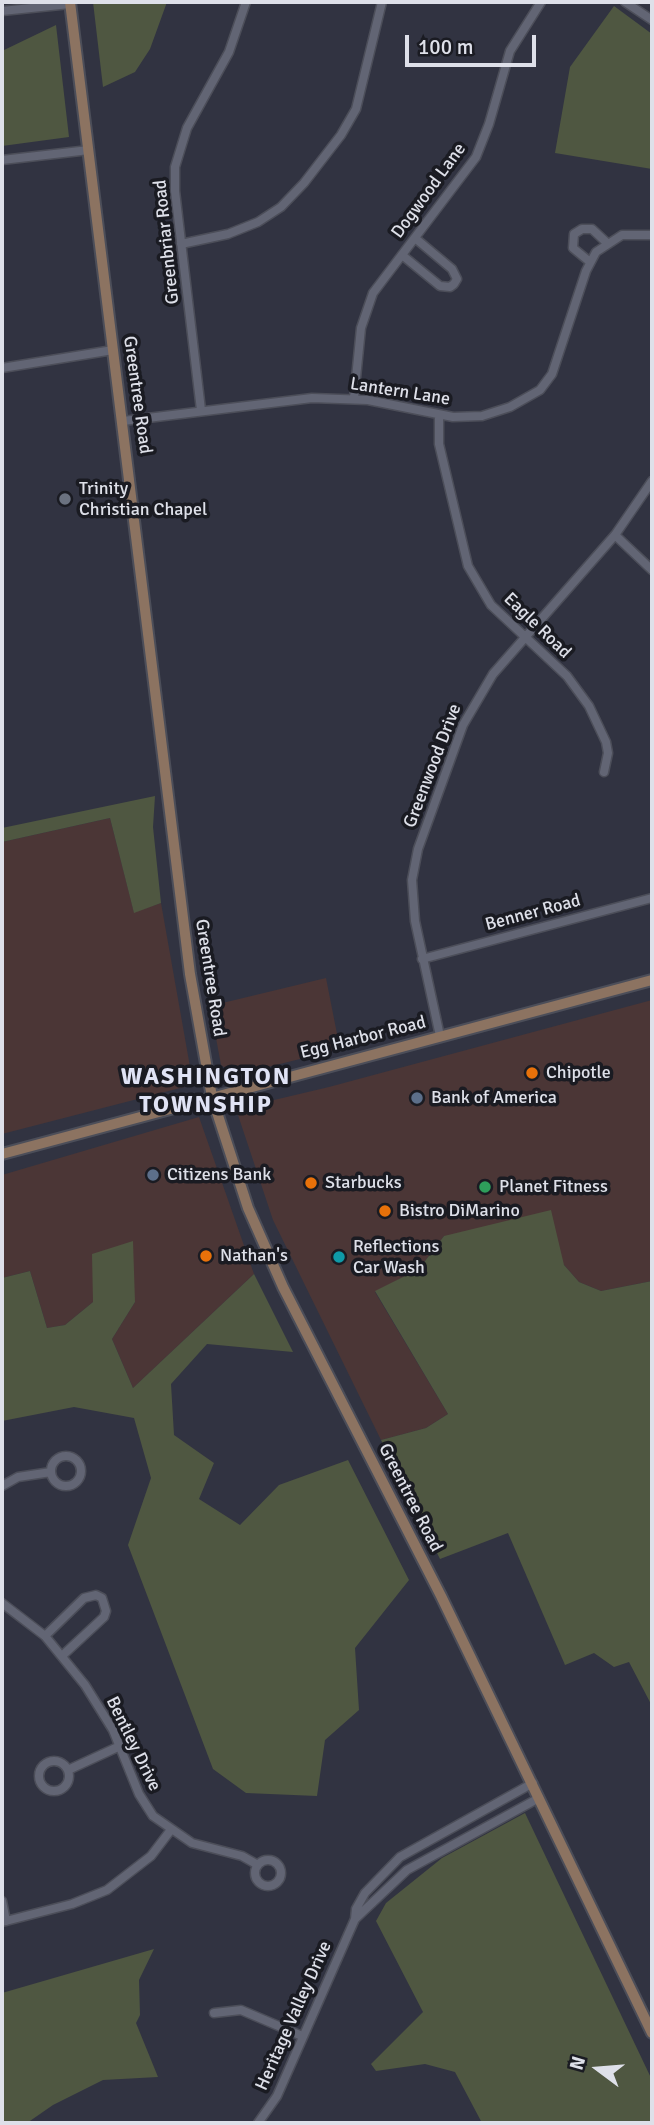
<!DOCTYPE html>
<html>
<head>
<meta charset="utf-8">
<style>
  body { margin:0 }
  #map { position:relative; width:654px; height:2125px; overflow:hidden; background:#313341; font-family:Signika,sans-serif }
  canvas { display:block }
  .frame { position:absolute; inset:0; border:4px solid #dee0e9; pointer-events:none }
  .north { position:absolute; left:563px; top:2034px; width:70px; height:70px; -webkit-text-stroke:5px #1a1b22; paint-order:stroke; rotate:286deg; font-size:19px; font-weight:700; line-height:28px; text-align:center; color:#dee0e9 }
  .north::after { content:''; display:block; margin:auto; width:24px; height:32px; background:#dee0e9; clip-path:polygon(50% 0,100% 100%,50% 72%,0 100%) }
  .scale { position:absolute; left:405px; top:35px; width:131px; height:32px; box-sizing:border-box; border:4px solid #dee0e9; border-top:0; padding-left:9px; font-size:21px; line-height:24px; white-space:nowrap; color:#dee0e9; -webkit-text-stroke:5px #1a1b22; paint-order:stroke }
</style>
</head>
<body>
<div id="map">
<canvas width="654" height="2125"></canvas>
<div class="frame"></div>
<div class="north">N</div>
<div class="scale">100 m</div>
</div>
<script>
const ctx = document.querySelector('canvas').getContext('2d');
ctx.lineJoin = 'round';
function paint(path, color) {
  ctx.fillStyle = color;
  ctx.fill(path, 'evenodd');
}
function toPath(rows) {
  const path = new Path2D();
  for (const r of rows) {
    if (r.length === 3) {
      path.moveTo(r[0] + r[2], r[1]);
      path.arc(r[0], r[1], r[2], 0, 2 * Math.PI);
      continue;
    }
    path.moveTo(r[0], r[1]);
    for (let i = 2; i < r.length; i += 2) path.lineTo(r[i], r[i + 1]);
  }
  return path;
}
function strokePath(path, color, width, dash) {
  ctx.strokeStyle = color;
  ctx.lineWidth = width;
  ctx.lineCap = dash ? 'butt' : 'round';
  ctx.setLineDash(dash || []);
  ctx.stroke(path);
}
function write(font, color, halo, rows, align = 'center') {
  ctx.font = font + ' Signika,sans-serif';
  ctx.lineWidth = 7;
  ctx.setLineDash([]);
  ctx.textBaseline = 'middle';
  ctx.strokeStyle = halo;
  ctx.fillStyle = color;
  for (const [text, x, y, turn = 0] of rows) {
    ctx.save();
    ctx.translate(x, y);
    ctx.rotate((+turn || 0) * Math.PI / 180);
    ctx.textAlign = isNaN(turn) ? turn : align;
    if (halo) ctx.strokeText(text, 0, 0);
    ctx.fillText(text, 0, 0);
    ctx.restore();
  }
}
paint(toPath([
  [110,818,134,912,161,903,192,1078,188,1086,2,1134,2,842],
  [326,978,340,1049,236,1075,221,1065,210,1006],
  [652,1000,652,1281,601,1291,579,1282,564,1265,444,1236,419,1269,375,1292,448,1414,426,1428,381,1440,273,1220,236,1109,329,1087],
  [199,1117,254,1274,133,1388,112,1339,135,1302,93,1302,65,1325,47,1328,30,1271,2,1278,2,1175]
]), '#4b3636');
paint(toPath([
  [93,2,167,2,150,49,135,72,103,87],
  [614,6,652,34,652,169,555,153,570,67],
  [56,25,69,137,2,146,2,51],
  [155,796,153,827,161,903,134,913,110,818,2,842,2,828],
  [551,1210,564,1265,579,1282,601,1291,652,1281,652,1706,629,1662,614,1667,594,1653,565,1665,508,1533,440,1559,381,1440,426,1428,448,1414,375,1291,419,1269,444,1236],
  [133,1241,135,1302,112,1339,133,1388,254,1274,293,1352,207,1344,171,1384,174,1435,214,1463,199,1499,240,1525,279,1485,348,1460,409,1580,355,1648,359,1710,325,1740,317,1796,246,1793,213,1769,128,1545,151,1478,134,1418,74,1407,2,1421,2,1278,30,1271,47,1328,65,1325,93,1302,92,1254],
  [525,1813,652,2080,652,2123,482,2123,455,2072,425,2064,376,2071,371,2064,423,2012,376,1921,386,1903,442,1858],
  [154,1949,139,1980,140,2015,136,2023,158,2077,103,2080,53,2105,27,2123,2,2123,2,1993]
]), '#4f5741');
const street = toPath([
  [625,2,652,20],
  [2,11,70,4],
  [2,160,89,150],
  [181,244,228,234,258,222,281,207,304,183,341,135,356,109,382,2],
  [402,255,440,286,450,287,454,284,457,279,452,269,415,238],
  [590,262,573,248,574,234,582,229,592,229,606,242],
  [2,368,113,350],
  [354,398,361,328,373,293,476,157,489,124,510,51,541,2],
  [201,410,175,191,175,167,187,128,229,52,246,2],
  [439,415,439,444,468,566,491,605,567,676,589,706,606,742,608,753,604,772],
  [123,421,312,398,368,400,453,417,482,416,510,407,540,390,552,374,586,271,596,252,622,235,652,235],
  [615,535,652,570],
  [422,959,652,898],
  [440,1036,415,921,412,880,418,849,463,725,493,674,615,535,652,481],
  [66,1471,15],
  [2,1486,18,1477,51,1472],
  [2,1603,45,1636,85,1685,113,1730,139,1794,153,1816,192,1843,242,1856,258,1865],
  [45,1636,84,1598,96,1595,102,1598,106,1611,104,1617,63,1655],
  [54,1776,15],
  [68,1770,120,1746],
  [268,1873,13],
  [2,1901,6,1921],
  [355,1919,356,1909,365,1893,400,1857,533,1783],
  [2,1922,72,1904,107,1890,151,1856,170,1831],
  [214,2013,241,2010,302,2036],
  [258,2123,277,2096,355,1919,407,1870,539,1798]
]);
const secondary = toPath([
  [70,2,190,974,212,1097,248,1208,283,1287,441,1596,652,2033],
  [2,1154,652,980]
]);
strokePath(street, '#4c4e59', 11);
strokePath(secondary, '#4c4e59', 14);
strokePath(street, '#626574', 8);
strokePath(secondary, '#8c7361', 10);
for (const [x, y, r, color] of [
  [65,499,7,"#6b7280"],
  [532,1073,7,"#e8710a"],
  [417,1098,7,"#5c6f8a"],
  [153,1175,7,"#5c6f8a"],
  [311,1183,7,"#e8710a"],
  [485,1187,7,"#2e9e5b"],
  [385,1211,7,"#e8710a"],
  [206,1256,7,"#e8710a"],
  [339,1257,7,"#0f9aa8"]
]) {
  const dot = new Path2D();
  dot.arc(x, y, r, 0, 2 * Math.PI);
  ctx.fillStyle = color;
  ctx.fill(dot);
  strokePath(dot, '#1a1b22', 2.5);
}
write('18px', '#dee0e9', '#1a1b22', [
  ["Dogwood Lane",429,191,-54],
  ["Greenbriar Road",167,242,-96],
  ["Lantern Lane",400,392,9],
  ["Greentree Road",137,395,82],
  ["Eagle Road",537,626,44],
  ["Greenwood Drive",433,766,-69],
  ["Benner Road",533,913,-15],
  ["Greentree Road",210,978,81],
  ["Egg Harbor Road",363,1038,-14],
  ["Greentree Road",410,1498,63],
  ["Bentley Drive",133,1744,64],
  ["Heritage Valley Drive",294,2016,-66]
]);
write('18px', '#dee0e9', '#1a1b22', [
  ["Trinity",79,489],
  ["Christian Chapel",79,510],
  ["Chipotle",546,1073],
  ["Bank of America",431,1098],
  ["Citizens Bank",167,1175],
  ["Starbucks",325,1183],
  ["Planet Fitness",499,1187],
  ["Bistro DiMarino",399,1211],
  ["Reflections",353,1247],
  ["Car Wash",353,1268],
  ["Nathan's",220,1256]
], 'left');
ctx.letterSpacing = '2px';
write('bold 24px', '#e0e3f5', '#1a1b22', [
  ["WASHINGTON",206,1078],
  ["TOWNSHIP",206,1106]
]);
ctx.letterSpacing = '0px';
</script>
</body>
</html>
